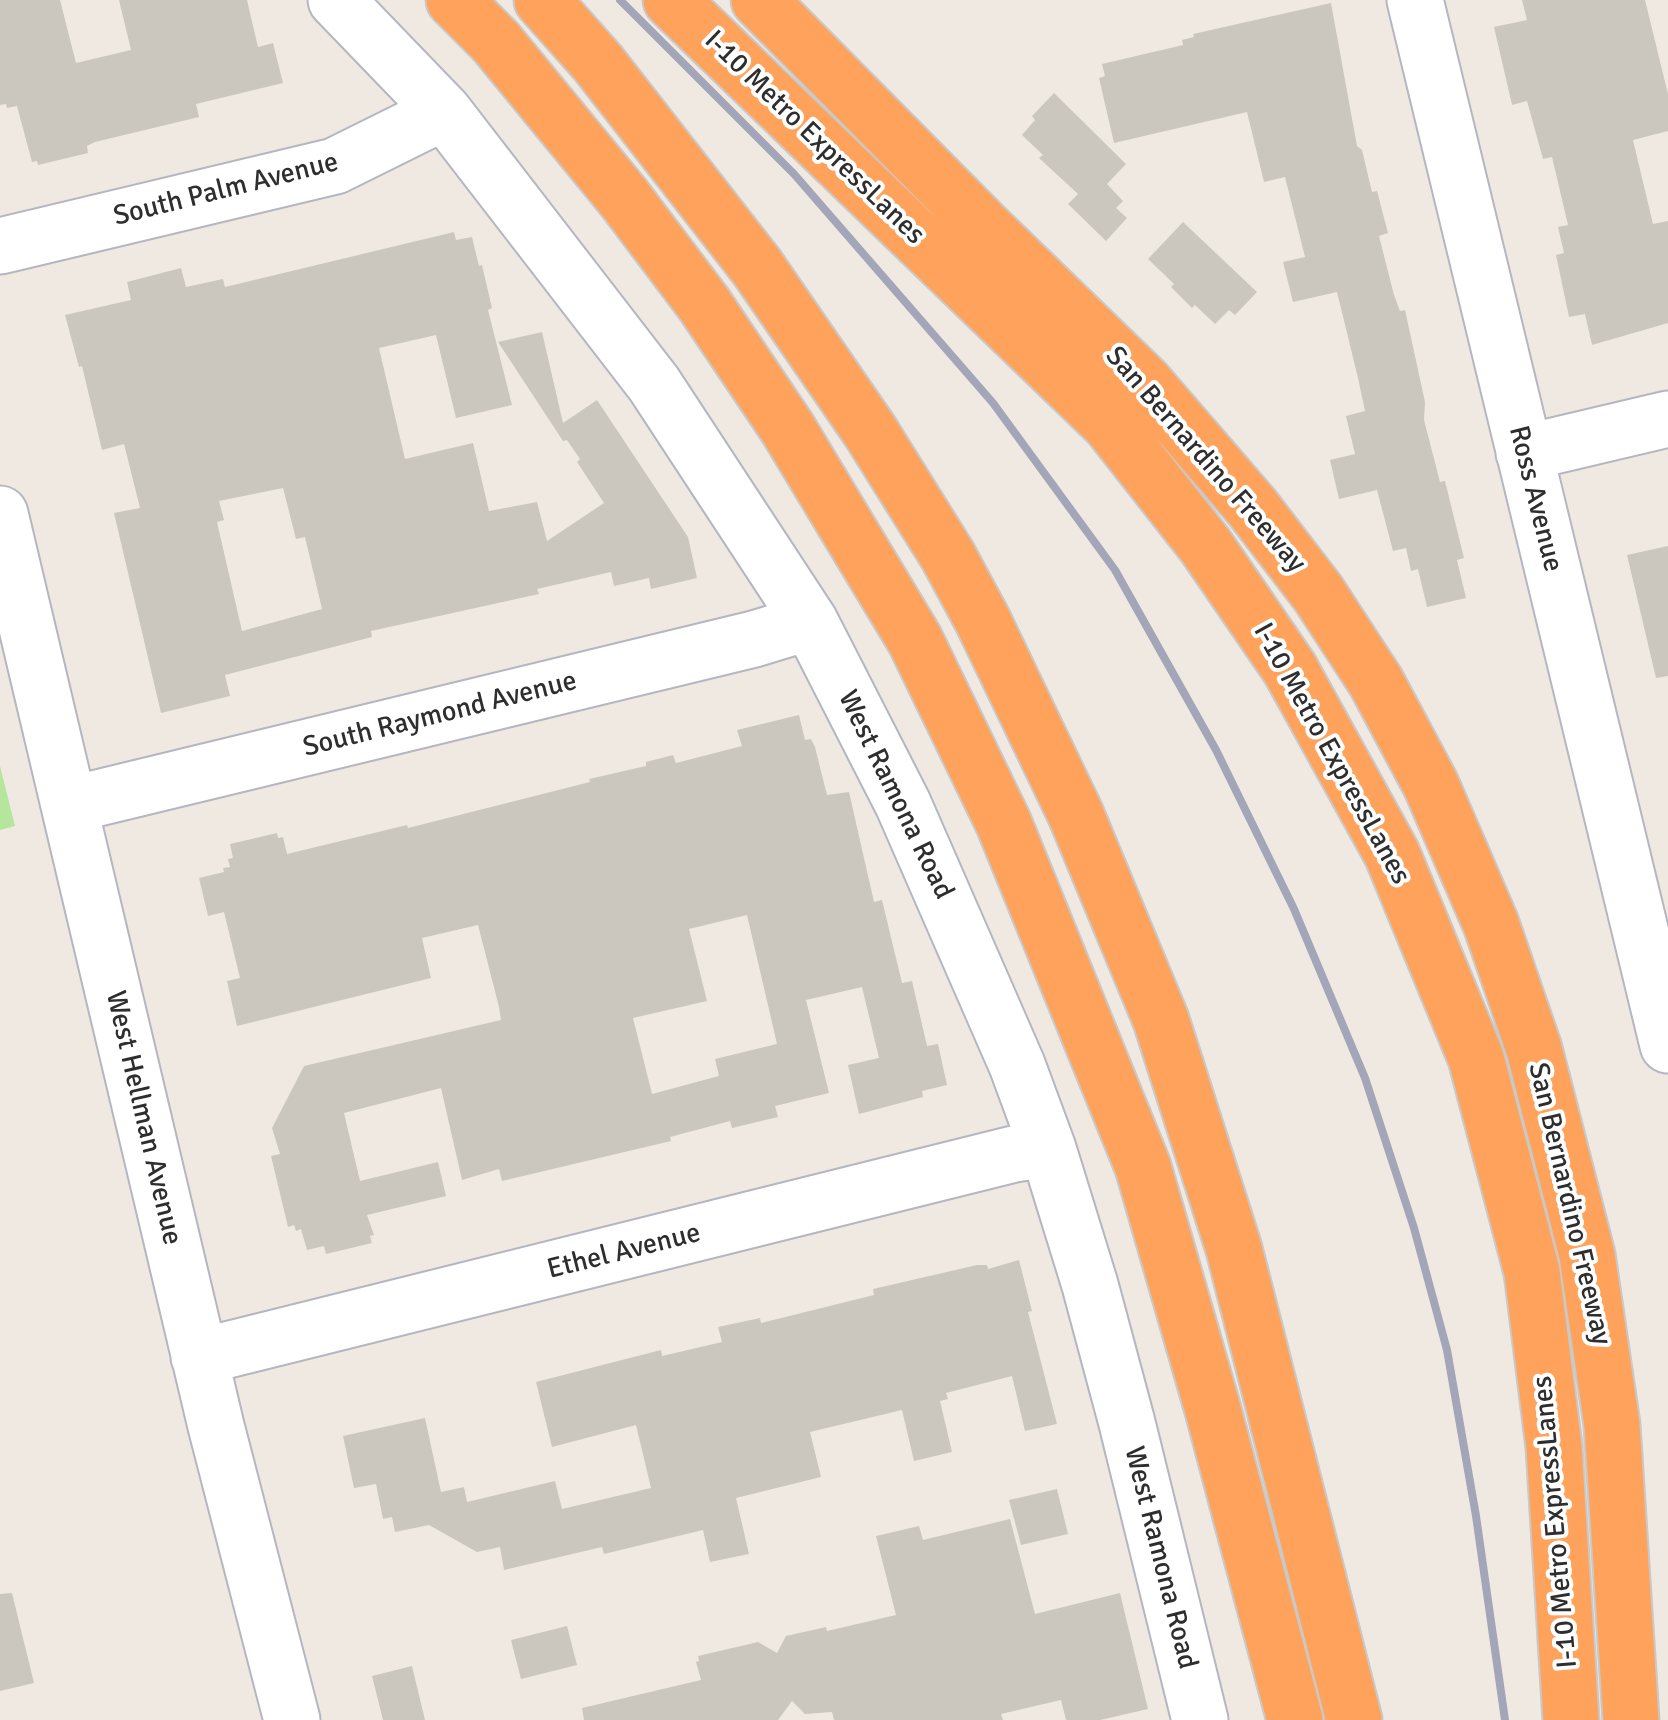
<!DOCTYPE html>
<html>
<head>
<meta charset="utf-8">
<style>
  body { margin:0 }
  canvas { display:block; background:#efe9e1 }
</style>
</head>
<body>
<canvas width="1668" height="1720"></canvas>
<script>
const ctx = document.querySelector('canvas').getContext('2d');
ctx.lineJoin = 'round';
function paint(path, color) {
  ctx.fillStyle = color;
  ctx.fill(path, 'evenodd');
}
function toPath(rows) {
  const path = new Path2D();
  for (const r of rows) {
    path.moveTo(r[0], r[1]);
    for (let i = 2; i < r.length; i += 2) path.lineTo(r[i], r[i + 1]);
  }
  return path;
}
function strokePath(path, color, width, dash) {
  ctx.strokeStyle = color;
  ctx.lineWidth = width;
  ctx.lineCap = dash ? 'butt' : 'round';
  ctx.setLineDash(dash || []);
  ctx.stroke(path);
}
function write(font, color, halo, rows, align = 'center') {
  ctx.font = font + ' Signika,sans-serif';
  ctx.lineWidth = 8;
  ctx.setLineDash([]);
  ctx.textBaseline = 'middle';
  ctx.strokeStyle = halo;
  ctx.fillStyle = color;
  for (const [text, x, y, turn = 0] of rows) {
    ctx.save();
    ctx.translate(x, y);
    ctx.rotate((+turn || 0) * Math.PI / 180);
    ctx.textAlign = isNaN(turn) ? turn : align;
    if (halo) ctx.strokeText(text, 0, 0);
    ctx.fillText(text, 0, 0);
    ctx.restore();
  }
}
paint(toPath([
  [0,766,15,826,0,830]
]), '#b6e59e');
paint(toPath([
  [0,0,60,0,76,63,131,50,119,0,247,0,258,47,273,43,283,83,196,104,199,117,95,142,87,146,88,153,38,165,37,161,32,162,17,106,7,108,6,104,0,105],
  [1522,0,1645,0,1668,94,1668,131,1633,140,1653,224,1668,221,1668,323,1592,345,1585,314,1569,317,1556,255,1564,253,1558,227,1568,225,1552,157,1543,159,1527,101,1512,105,1494,27,1527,20],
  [1331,3,1357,146,1362,150,1372,192,1377,191,1388,233,1379,236,1394,295,1400,311,1405,310,1425,402,1424,420,1440,482,1445,481,1464,558,1457,560,1466,598,1427,607,1418,569,1411,571,1406,548,1393,551,1377,490,1339,499,1330,460,1355,454,1346,416,1365,411,1358,378,1337,292,1293,302,1283,262,1305,257,1285,177,1264,182,1247,112,1114,143,1099,78,1105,76,1102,64,1183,45,1182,40,1194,37,1193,34],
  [1054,93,1126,164,1107,184,1123,201,1116,208,1127,218,1106,241,1068,204,1078,194,1039,158,1043,155,1022,135,1035,120,1032,116],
  [1183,222,1257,292,1235,315,1229,310,1215,324,1195,305,1192,308,1171,287,1174,284,1148,259],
  [454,232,456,240,472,237,479,266,482,265,492,308,488,310,512,405,456,418,436,335,379,348,405,459,473,443,489,511,537,502,547,541,604,503,577,462,580,459,567,440,563,441,498,342,542,332,563,423,597,400,688,537,697,578,651,589,649,578,614,586,611,572,537,589,539,594,371,631,372,637,225,675,230,696,161,713,114,513,140,508,124,444,102,450,82,366,79,367,65,315,131,300,127,282,181,268,186,287,223,279,225,287],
  [283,488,296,539,305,537,322,609,242,631,217,522,224,520,219,501],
  [1668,546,1668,676,1656,678,1627,555],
  [799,715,805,740,811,739,815,747,827,795,849,792,874,902,882,900,902,983,912,981,927,1046,938,1044,947,1085,922,1091,923,1097,859,1114,848,1065,879,1058,862,987,806,1000,829,1093,775,1106,778,1117,732,1128,730,1121,670,1137,671,1141,502,1181,499,1169,462,1180,441,1088,344,1113,360,1181,438,1162,446,1196,367,1215,374,1235,370,1236,372,1243,326,1254,324,1246,307,1250,301,1229,296,1231,294,1225,288,1227,271,1156,280,1154,272,1128,304,1066,501,1020,499,1007,478,925,422,938,431,978,237,1026,227,981,240,978,224,912,208,916,199,878,224,872,223,868,230,867,228,859,233,858,230,844,277,833,278,838,283,837,287,854,407,825,408,828,590,782,589,779,646,766,646,762,673,755,676,763,742,746,737,730],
  [747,915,777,1044,715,1059,719,1076,652,1094,633,1018,707,1001,689,929],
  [1019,1260,1032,1311,1028,1312,1057,1424,1025,1431,1012,1376,946,1393,948,1399,940,1401,952,1452,914,1461,902,1410,810,1432,821,1477,736,1498,749,1554,710,1562,703,1530,604,1554,602,1547,504,1570,500,1547,477,1552,429,1525,395,1532,392,1517,383,1519,376,1484,354,1488,343,1436,425,1418,441,1492,464,1487,467,1502,555,1481,562,1509,651,1488,636,1425,552,1447,536,1382,661,1350,662,1356,722,1342,718,1327,760,1318,761,1323,874,1295,873,1289,977,1265,987,1265,988,1269],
  [1057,1489,1068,1534,1021,1545,1009,1500],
  [1010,1519,1035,1614,1120,1593,1148,1709,1100,1720,1066,1720,1061,1700,1001,1714,1003,1720,834,1720,832,1712,805,1714,792,1701,778,1720,584,1720,582,1708,701,1680,696,1662,699,1661,698,1656,758,1642,777,1653,786,1636,826,1627,827,1631,896,1615,876,1536,919,1526,923,1540],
  [12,1593,34,1683,0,1691,0,1594],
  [567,1626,577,1665,521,1679,511,1640],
  [412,1666,425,1720,383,1720,372,1676]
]), '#cbc7bf');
const minor = toPath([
  [336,0,444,112,654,384,810,622,903,804,1017,1065,1048,1149,1090,1285,1127,1423,1200,1720],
  [1415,0,1668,1045],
  [0,246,335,166,444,112],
  [1524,453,1668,419],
  [0,514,216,1426,292,1720],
  [69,805,754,639,810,622],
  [199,1357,1014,1154,1048,1149]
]);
const highway = toPath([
  [454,0,496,42,624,198,704,304,788,429,915,640,1004,824,1143,1167,1213,1410,1295,1720],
  [542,0,598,63,757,267,870,431,948,556,983,621,1076,815,1161,1020,1234,1249,1354,1720],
  [671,0,1110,424,1205,545,1290,669,1392,854,1476,1058,1532,1272,1554,1447,1571,1720],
  [759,0,985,228,1145,383,1252,507,1318,593,1376,682,1431,785,1491,924,1534,1049,1587,1255,1612,1425,1631,1720]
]);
strokePath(minor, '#b4b7c1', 59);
strokePath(highway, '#c9c9c9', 59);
strokePath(minor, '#fff', 55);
strokePath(highway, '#ffa35c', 55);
strokePath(toPath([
  [620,0,794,174,993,403,1115,570,1216,750,1294,909,1365,1078,1414,1228,1447,1350,1476,1516,1505,1720]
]), '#a3a6b8', 8);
write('28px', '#2e2e2e', '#fff', [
  ["I-10 Metro ExpressLanes",814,138,44],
  ["South Palm Avenue",226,190,-14],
  ["San Bernardino Freeway",1205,460,49],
  ["Ross Avenue",1535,499,76],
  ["South Raymond Avenue",440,715,-14],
  ["I-10 Metro ExpressLanes",1331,754,61],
  ["West Ramona Road",895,795,64],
  ["West Hellman Avenue",143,1118,77],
  ["San Bernardino Freeway",1569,1204,77],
  ["Ethel Avenue",624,1252,-14],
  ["I-10 Metro ExpressLanes",1556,1522,-95],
  ["West Ramona Road",1160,1558,76]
]);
</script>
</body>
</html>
